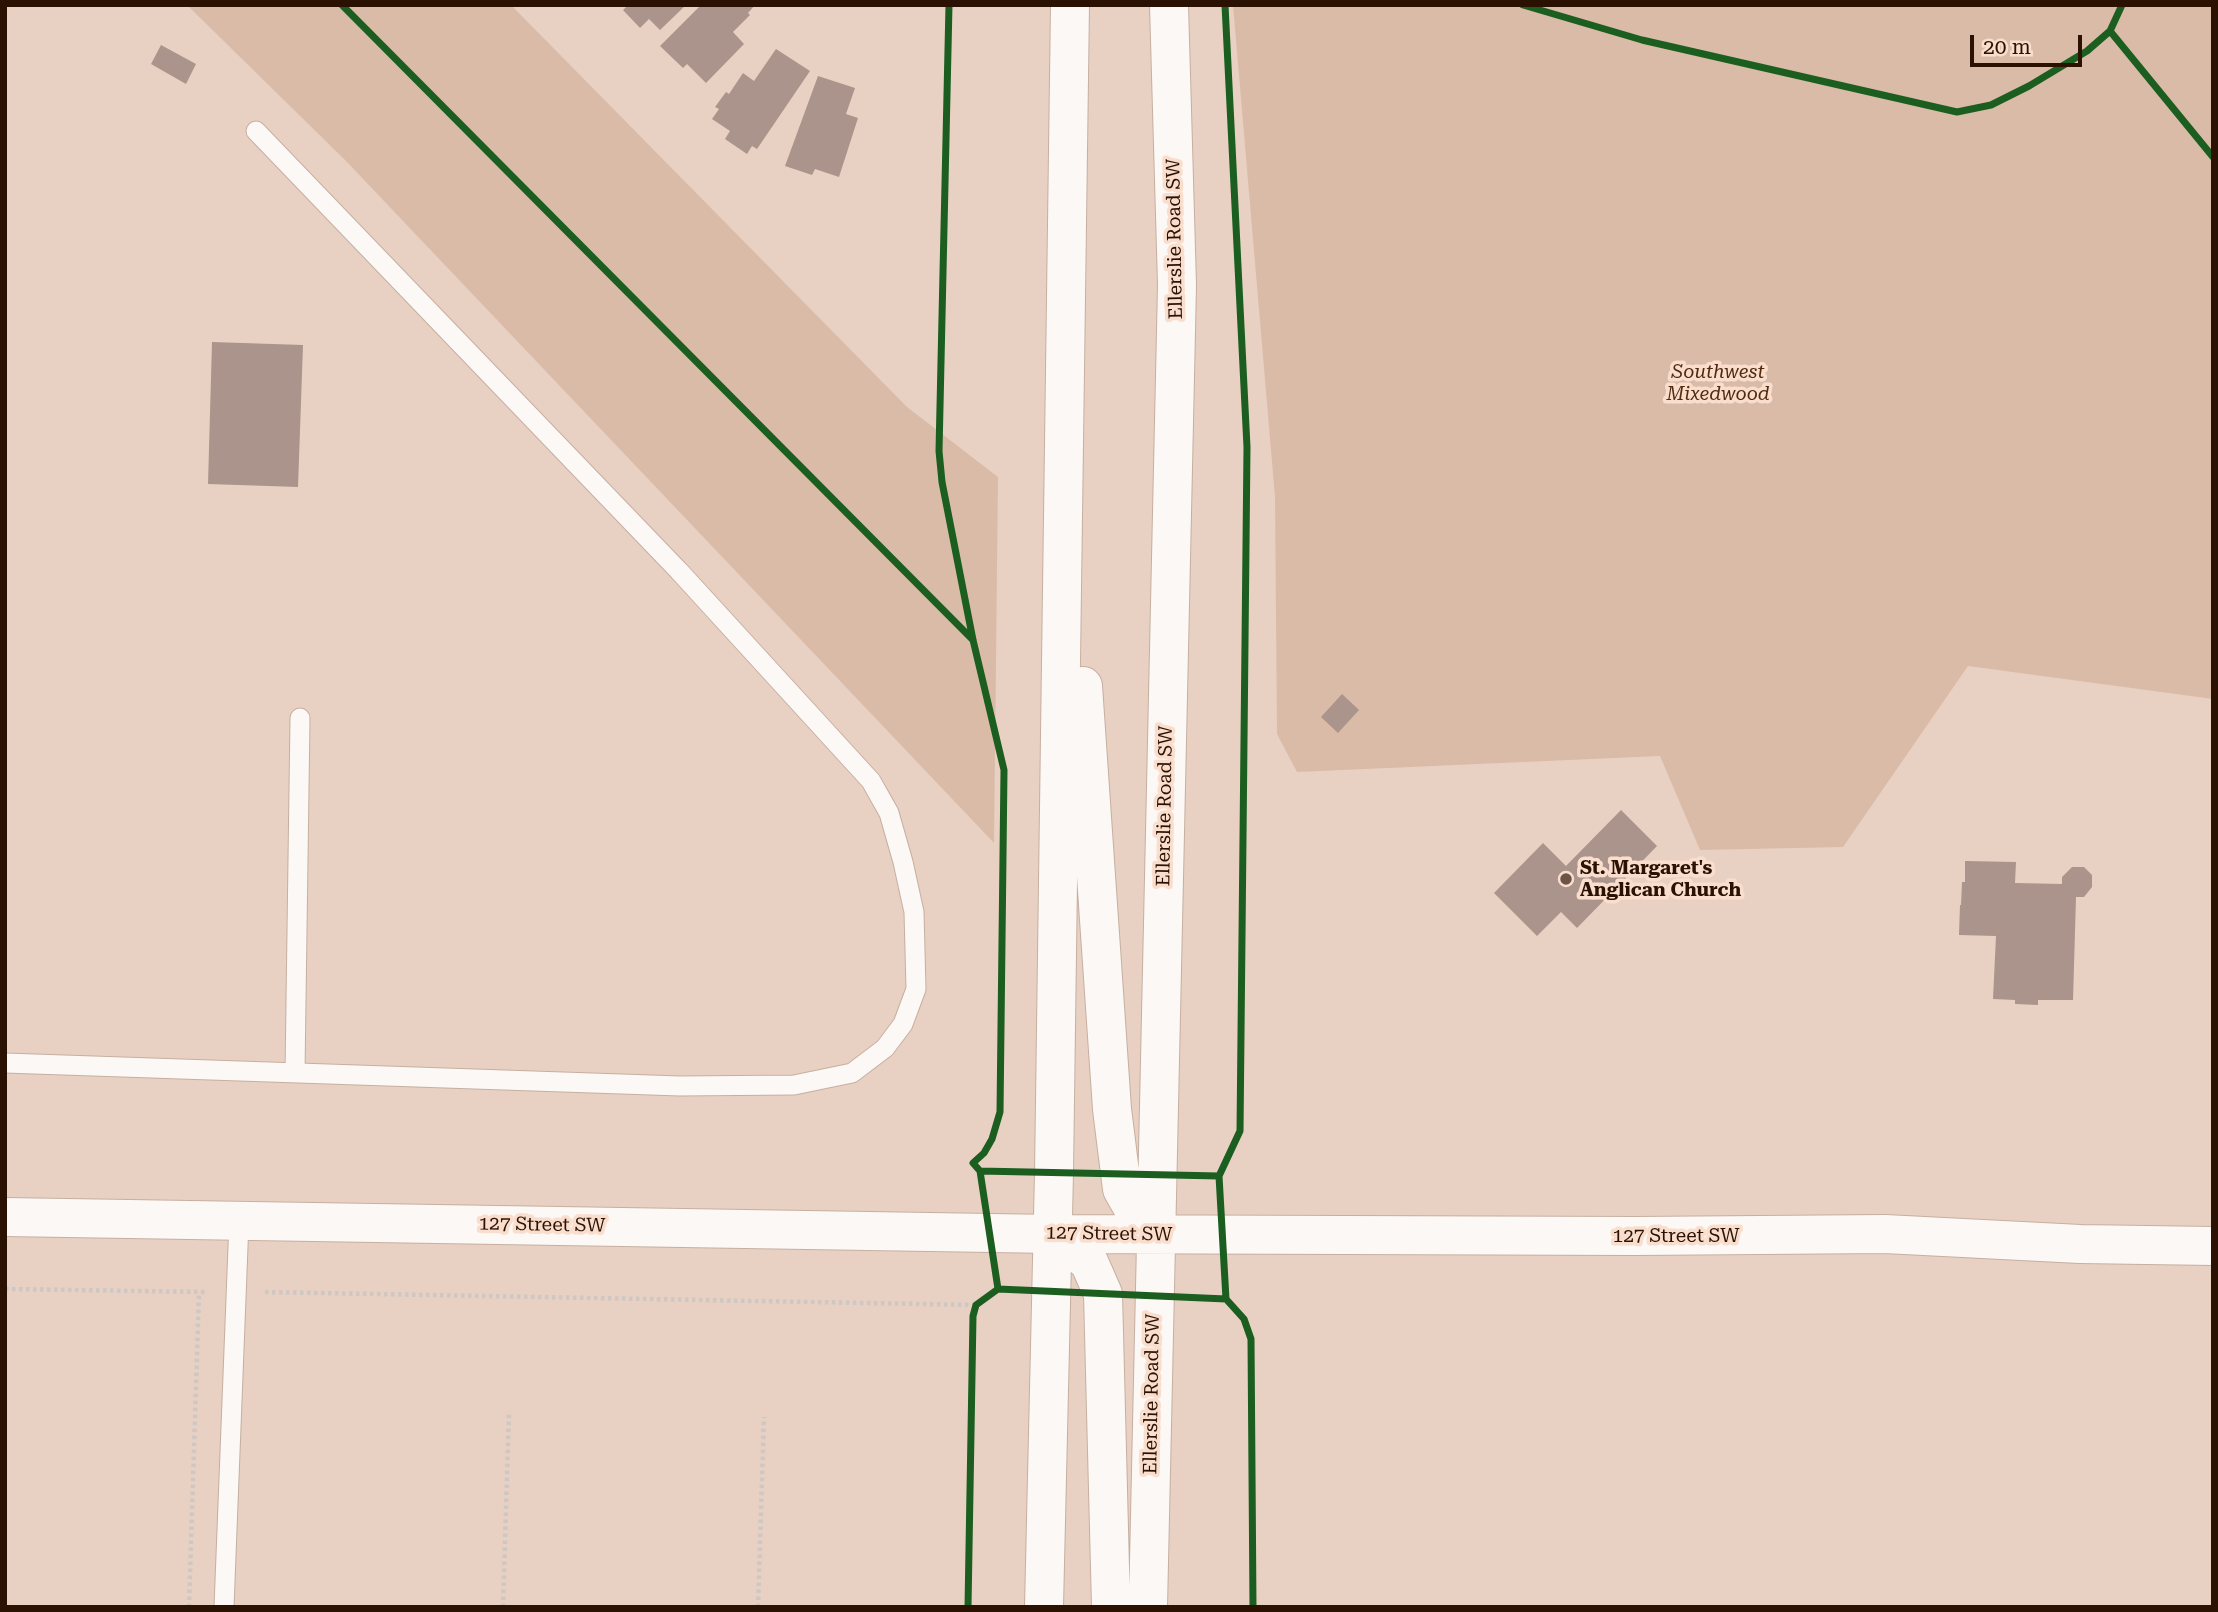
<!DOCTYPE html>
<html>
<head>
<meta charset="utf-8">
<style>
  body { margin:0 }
  #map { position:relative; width:2218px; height:1612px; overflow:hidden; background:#e8d1c3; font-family:"Roboto Serif",serif }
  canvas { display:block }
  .frame { position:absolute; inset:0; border:7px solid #2a1102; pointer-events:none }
  .scale { position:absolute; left:1970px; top:35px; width:112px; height:32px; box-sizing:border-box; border:4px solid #2a1102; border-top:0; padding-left:9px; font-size:21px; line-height:24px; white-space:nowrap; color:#2a1102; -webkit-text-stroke:5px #fadecd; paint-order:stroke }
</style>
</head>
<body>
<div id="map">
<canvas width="2218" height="1612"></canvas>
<div class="frame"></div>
<div class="scale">20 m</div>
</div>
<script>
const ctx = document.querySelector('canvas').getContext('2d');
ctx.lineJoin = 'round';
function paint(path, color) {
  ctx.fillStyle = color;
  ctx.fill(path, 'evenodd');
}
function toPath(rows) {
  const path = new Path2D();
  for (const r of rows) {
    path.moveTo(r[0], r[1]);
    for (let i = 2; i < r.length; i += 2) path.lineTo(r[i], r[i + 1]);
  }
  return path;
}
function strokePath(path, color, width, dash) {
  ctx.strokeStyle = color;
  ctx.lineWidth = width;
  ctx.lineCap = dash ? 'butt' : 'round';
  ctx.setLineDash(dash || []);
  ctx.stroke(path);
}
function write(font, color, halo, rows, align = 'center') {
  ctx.font = font + ' "Roboto Serif",serif';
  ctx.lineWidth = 7;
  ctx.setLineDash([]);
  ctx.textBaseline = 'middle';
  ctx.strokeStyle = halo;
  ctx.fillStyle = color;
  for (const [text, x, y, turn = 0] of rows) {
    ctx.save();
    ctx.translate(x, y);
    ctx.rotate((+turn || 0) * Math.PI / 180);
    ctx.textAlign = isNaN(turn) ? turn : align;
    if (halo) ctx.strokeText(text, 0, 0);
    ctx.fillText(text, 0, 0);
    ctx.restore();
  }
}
paint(toPath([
  [187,5,511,5,907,407,998,477,994,843,346,161],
  [1233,5,2213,5,2213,699,1968,666,1843,847,1700,850,1660,756,1297,772,1277,734,1275,497]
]), '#dabba8');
paint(toPath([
  [628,5,686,5,660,30,649,19,640,28,623,10],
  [701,5,755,5,748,13,750,15,733,32,744,44,706,83,687,64,683,68,660,46],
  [161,45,196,64,186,84,151,64],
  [776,49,810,71,757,149,752,146,747,154,725,139,730,131,712,119,719,109,715,107,726,92,729,94,743,73,754,81],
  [818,76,855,88,846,114,858,118,839,177,815,169,812,175,785,166],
  [212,342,303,345,298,487,208,484],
  [1342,694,1359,710,1338,733,1321,717],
  [1621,810,1657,846,1577,928,1561,912,1537,936,1494,893,1543,843,1566,866],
  [1965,861,2016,862,2015,883,2062,884,2062,877,2072,867,2084,867,2092,875,2092,887,2084,897,2076,897,2073,1000,2038,1000,2038,1005,2015,1004,2015,1000,1993,999,1996,936,1959,935,1960,905,1961,905,1962,882,1965,882]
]), '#aa948b');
const lane = toPath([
  [5,1063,680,1086,794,1085,852,1073,885,1048,903,1024,916,989,914,912,903,862,889,813,871,781,679,571,256,131],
  [295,1073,300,718],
  [224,1607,239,1221]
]);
const street = toPath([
  [5,1217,1053,1234]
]);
const secondary = toPath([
  [1083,686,1112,1109,1122,1189,1134,1210,1155,1235],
  [1053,1234,1636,1236,1885,1234,2080,1244,2213,1246],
  [1053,1234,1089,1262,1103,1294,1111,1607],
  [1044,1607,1054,1173,1070,5],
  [1148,1607,1177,285,1169,5]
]);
strokePath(lane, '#c6afa1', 21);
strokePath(street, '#c6afa1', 40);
strokePath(secondary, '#c6afa1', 40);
strokePath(toPath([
  [5,1289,207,1292],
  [265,1292,976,1305],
  [189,1607,199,1292],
  [503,1607,509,1411],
  [758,1607,764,1417]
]), '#cec7c3', 4.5, [3.5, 3.5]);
strokePath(lane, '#fcf8f6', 19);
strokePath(street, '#fcf8f6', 38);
strokePath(secondary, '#fcf8f6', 38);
strokePath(toPath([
  [342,5,973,640],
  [949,5,939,451,942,482,973,640,1004,770,1000,1112,992,1139,984,1153,973,1163,980,1171,998,1289],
  [1225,5,1247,447,1240,1131,1219,1176,1226,1299,1244,1319,1251,1339,1253,1607],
  [1523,5,1642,40,1957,112,1991,105,2029,86,2087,51,2110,31,2122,5],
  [2110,31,2213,157],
  [980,1171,1219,1176],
  [968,1607,973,1316,976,1305,998,1289,1226,1299]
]), '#1b5e20', 7);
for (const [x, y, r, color] of [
  [1566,879,7,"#6c5446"]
]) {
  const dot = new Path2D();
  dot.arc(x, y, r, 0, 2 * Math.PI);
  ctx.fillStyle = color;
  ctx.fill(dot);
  strokePath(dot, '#fadecd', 2.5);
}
write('19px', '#2a1102', '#fadecd', [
  ["Ellerslie Road SW",1175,239,-91],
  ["Ellerslie Road SW",1165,806,-89],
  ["127 Street SW",542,1225,1],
  ["127 Street SW",1109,1234,1],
  ["127 Street SW",1676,1236],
  ["Ellerslie Road SW",1152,1394,-89]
]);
write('italic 19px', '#512a0f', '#fadecd', [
  ["Southwest",1718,372],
  ["Mixedwood",1718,394]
]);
write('bold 19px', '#2a1102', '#fadecd', [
  ["St. Margaret's",1580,868],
  ["Anglican Church",1580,890]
], 'left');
</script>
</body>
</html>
